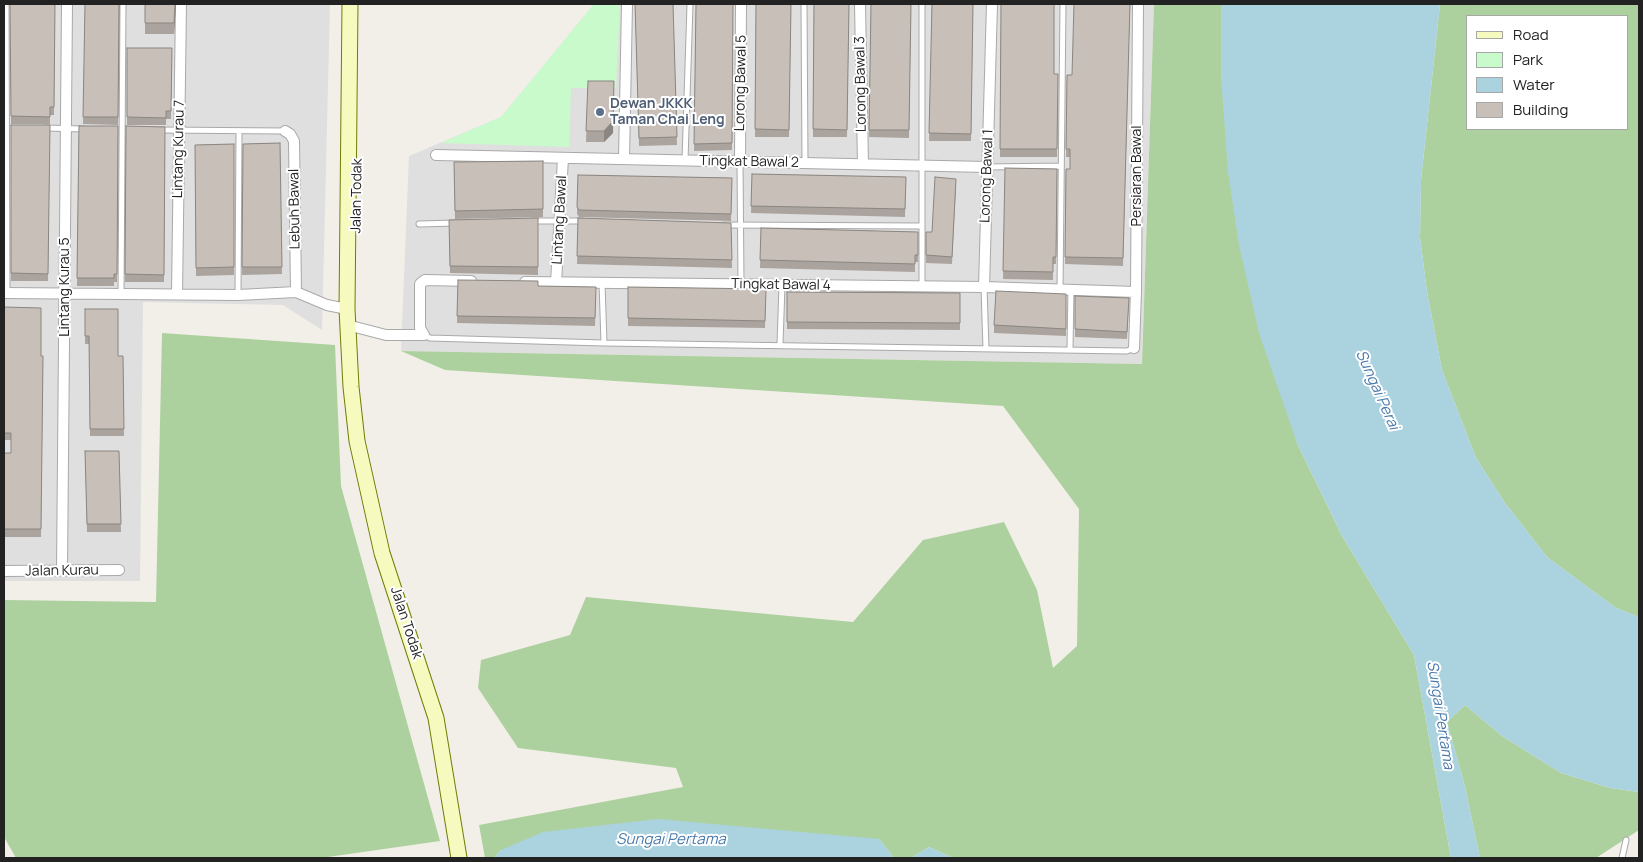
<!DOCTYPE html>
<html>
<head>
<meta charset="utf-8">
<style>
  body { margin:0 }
  #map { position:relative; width:1643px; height:862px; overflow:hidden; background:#f2efe9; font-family:Manrope,sans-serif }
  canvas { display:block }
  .frame { position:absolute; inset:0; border:5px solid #222; pointer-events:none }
  .legend { position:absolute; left:1466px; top:15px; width:162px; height:115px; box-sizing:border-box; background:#fff; border:1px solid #a7a7a7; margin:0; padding:6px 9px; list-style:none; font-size:15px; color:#222 }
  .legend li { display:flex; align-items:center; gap:10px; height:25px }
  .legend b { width:25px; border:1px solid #a7a7a7 }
</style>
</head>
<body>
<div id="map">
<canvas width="1643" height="862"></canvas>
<div class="frame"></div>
<ul class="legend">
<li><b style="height:6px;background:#f7fabf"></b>Road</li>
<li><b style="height:14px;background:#c8facc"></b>Park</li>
<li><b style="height:14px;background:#aad3df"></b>Water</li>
<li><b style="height:14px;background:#c7bfb8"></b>Building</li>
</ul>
</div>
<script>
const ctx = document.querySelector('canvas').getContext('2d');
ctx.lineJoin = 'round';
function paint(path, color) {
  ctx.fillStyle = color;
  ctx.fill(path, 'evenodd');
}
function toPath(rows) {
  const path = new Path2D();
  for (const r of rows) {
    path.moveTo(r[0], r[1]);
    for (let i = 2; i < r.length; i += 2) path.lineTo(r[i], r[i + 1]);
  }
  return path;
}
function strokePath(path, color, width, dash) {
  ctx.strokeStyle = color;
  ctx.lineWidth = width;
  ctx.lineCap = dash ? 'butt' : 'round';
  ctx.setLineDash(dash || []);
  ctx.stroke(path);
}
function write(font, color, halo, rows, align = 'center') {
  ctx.font = font + ' Manrope,sans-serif';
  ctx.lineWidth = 4;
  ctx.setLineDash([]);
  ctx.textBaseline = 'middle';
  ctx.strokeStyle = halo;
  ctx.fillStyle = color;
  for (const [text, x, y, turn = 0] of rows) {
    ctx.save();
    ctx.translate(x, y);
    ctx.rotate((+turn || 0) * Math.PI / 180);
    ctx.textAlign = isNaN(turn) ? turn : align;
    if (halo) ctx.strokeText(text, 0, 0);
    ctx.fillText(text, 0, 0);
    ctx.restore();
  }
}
paint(toPath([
  [4,4,330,4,322,330,283,305,143,302,140,581,4,581],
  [594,4,1154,4,1142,364,401,351,409,156,501,117]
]), '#e0dfdf');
paint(toPath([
  [1154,4,1221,4,1221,77,1297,443,1342,536,1414,655,1451,858,953,858,929,847,911,858,894,858,879,839,501,850,494,858,485,858,479,825,683,787,676,768,518,748,478,688,481,660,570,635,586,597,853,622,923,540,1004,522,1037,590,1053,668,1077,646,1079,509,1003,406,445,370,401,351,1142,364],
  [1440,4,1639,4,1639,617,1616,608,1547,557,1505,503,1476,458,1442,370,1427,292,1420,237,1421,180],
  [1467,16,1627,16,1627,129,1467,129],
  [162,333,335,345,341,486,440,841,321,858,16,858,4,837,4,600,156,602],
  [1465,705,1502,736,1561,773,1610,788,1639,792,1639,830,1596,858,1480,858,1465,787,1447,722]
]), '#add19e');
paint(toPath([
  [594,4,620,4,616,88,571,88,569,147,441,143,501,117]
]), '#c8facc');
paint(toPath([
  [1221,4,1440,4,1421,180,1420,237,1427,292,1442,370,1476,458,1505,503,1547,557,1616,608,1639,617,1639,792,1610,788,1561,773,1502,736,1465,705,1447,722,1465,787,1480,858,1451,858,1414,655,1342,536,1297,443,1259,333,1239,245,1228,172,1221,77],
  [658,819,879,839,894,858,494,858,501,850,543,832],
  [929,847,953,858,911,858]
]), '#aad3df');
const lane = toPath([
  [6,4,7,293],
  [804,4,805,163],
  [922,4,922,286],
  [45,128,84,129],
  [160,130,285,131],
  [685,160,690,4],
  [740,162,741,284],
  [987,167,1061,166],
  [532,221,583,221],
  [419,224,456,223],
  [724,225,921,226],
  [602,283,604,343],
  [984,287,986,349],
  [1060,289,1063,4],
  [121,294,123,4],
  [238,295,239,131],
  [424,335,430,338,604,343,1127,351,1134,348],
  [780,344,782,285],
  [1070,349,1071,289],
  [1622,858,1626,840]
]);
const street = toPath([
  [860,4,863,164],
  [285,131,290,134,294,141,296,292],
  [436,155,987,167],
  [624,159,627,4],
  [740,162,741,4],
  [525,282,984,287,1136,292],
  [556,283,563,158],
  [984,287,992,4],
  [4,293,238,295,296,292,327,305,347,309],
  [177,294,181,4],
  [355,327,386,335,424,335],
  [424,335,420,328,420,284,425,280,471,281],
  [1134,348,1136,292,1138,4],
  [62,570,67,4],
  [4,571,119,570]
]);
const secondary = toPath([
  [350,4,347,309,351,387,357,441,382,553,436,718,459,858]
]);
strokePath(lane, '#a9a9a9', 7);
strokePath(street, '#a9a9a9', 12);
strokePath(secondary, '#707d05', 17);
strokePath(lane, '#fff', 5);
strokePath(street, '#fff', 10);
strokePath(secondary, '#f7fabf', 15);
paint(toPath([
  [10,4,55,4,54,115,50,115,50,124,11,124],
  [85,4,120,4,118,125,83,124],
  [145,4,176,4,174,34,145,34],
  [635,4,673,4,677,145,639,146],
  [696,4,733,4,732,150,694,151],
  [756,4,791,4,789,137,755,137],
  [814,4,849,4,847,137,813,137],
  [871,4,911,4,909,138,869,137],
  [932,4,973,4,971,141,929,141],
  [1001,4,1054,74,1058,74,1057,157,1000,157],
  [1130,4,1123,266,1065,264,1066,169,1070,169,1070,157,1066,157,1067,75,1072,75],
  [127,48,172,48,171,119,166,119,166,125,127,125],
  [588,81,613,133,604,142,586,142],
  [11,125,50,125,48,281,11,281],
  [79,126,118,126,117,282,114,282,114,286,77,286],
  [126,126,165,127,164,282,125,282],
  [280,143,282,274,242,275,243,144],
  [234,144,234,275,196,276,195,145],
  [543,161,543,217,455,219,454,162],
  [1005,168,1057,169,1056,264,1053,264,1053,280,1003,279],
  [752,174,906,177,905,217,751,213],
  [578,175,732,178,731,221,579,217,577,214],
  [956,186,952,264,926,263,926,232,932,232],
  [538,218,538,275,450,273,449,220],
  [578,218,731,223,732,268,577,264],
  [761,228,918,232,918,262,915,262,915,272,760,268],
  [458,280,538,286,596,287,595,326,457,323],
  [628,287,766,289,765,328,628,326],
  [787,292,960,293,960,330,787,329],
  [1066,294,1066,336,994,333,994,325],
  [1129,298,1127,339,1075,337,1075,329],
  [4,307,41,356,43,356,41,537,4,537,4,453,11,453,11,440,4,440],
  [85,309,118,356,123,356,124,436,90,436,89,344,85,344],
  [85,451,119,451,121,532,87,532]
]), '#aba49e');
paint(toPath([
  [175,4,176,4,174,34,174,23],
  [614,81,613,133,604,142,604,131]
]), '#8b8681');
const building = toPath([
  [10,4,55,4,54,107,50,107,50,117,11,116,10,4],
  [85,4,119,4,118,117,83,117,85,4],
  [145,4,175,4,174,23,145,23,145,4],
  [635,4,673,4,677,137,639,138,635,4],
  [696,4,733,4,732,143,694,144,696,4],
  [756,4,791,4,789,130,755,129,756,4],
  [814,4,849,4,847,130,813,129,814,4],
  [871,4,911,4,909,130,869,130,871,4],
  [932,4,973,4,971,134,929,133,932,4],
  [1001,4,1054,4,1054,74,1058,74,1057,149,1000,149,1001,4],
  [1074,4,1130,4,1123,258,1065,257,1066,169,1070,169,1070,149,1066,149,1067,75,1072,75,1074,4],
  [127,48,172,48,171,111,166,111,166,118,127,117,127,48],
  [588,81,614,81,613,121,604,131,586,131,588,81],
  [11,125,50,125,48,274,11,273,11,125],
  [79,126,118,126,117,274,114,274,114,278,77,278,79,126],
  [126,126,165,127,164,275,125,274,126,126],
  [280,143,282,267,242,267,243,144,280,143],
  [234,144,234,267,196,268,195,145,234,144],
  [543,161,543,209,455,211,454,162,543,161],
  [1005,168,1057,169,1056,257,1053,257,1053,272,1003,271,1005,168],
  [752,174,906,177,905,209,751,206,752,174],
  [578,175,732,178,731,214,579,210,577,207,578,175],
  [935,177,956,179,952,257,926,255,926,232,932,232,935,177],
  [538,218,538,267,450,266,449,220,538,218],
  [578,218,731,223,732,260,577,256,578,218],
  [761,228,918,232,918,255,915,255,915,264,760,260,761,228],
  [458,280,538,281,538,286,596,287,595,318,457,316,458,280],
  [628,287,766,289,765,321,628,318,628,287],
  [996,291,1066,294,1066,329,994,325,996,291],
  [787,292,960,293,960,323,787,322,787,292],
  [1075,296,1129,298,1127,332,1075,329,1075,296],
  [4,307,41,308,41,356,43,356,41,529,4,529,4,453,11,453,11,433,4,433,4,307],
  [85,309,118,309,118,356,123,356,124,429,90,429,89,336,85,336,85,309],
  [85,451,119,451,121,524,87,524,85,451]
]);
paint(building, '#c7bfb8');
strokePath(building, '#8b8681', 1);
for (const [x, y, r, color] of [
  [600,112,5,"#5c6f8a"]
]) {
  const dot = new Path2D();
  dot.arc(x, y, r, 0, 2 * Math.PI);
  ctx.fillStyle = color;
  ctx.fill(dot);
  strokePath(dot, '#fff', 2);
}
write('14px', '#222', '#fff', [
  ["Lorong Bawal 5",741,83,-89],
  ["Lorong Bawal 3",861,84,-91],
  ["Lintang Kurau 7",179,149,-89],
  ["Tingkat Bawal 2",749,162,1],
  ["Lorong Bawal 1",987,176,-88],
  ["Persiaran Bawal",1137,176,-90],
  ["Jalan Todak",357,196,-89],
  ["Lebuh Bawal",295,209,-91],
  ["Lintang Bawal",560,220,-87],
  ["Tingkat Bawal 4",781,285,1],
  ["Lintang Kurau 5",65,287,-90],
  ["Jalan Kurau",62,571,-1],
  ["Jalan Todak",406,623,72]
]);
write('bold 14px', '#4e5e75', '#fff', [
  ["Dewan JKKK",610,104],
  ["Taman Chai Leng",610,120]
], 'left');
write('italic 15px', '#4a7aab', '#fff', [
  ["Sungai Perai",1377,390,66],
  ["Sungai Pertama",1440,715,81],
  ["Sungai Pertama",671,840]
]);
</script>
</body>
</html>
